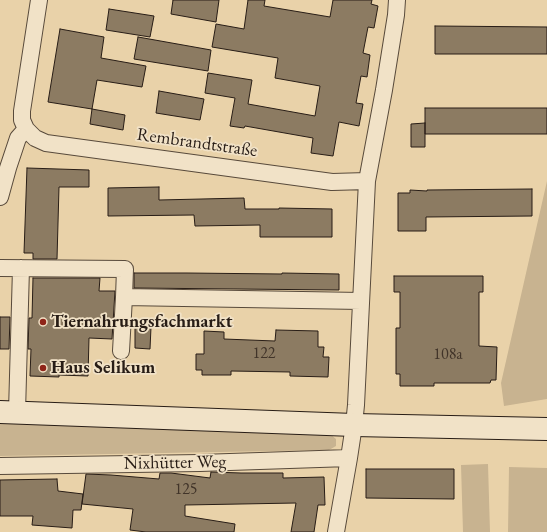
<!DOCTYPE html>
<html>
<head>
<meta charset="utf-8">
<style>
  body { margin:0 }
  canvas { display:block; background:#e9d2a9 }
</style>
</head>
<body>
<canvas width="547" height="532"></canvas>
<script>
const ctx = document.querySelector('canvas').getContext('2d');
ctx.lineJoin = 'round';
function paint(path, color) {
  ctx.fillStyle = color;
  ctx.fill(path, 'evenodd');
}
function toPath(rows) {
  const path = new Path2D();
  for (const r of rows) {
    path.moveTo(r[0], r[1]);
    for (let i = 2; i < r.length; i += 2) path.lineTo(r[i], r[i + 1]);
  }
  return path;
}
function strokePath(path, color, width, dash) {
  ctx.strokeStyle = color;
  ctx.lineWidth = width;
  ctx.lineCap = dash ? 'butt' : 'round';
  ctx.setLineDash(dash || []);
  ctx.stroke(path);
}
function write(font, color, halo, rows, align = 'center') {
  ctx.font = font + ' "EB Garamond",serif';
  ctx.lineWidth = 3.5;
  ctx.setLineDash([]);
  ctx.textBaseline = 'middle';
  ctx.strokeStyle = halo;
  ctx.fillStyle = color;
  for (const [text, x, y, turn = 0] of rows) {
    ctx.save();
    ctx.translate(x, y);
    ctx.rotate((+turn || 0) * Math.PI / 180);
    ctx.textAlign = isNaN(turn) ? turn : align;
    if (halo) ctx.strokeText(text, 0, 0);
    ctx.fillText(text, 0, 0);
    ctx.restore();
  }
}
paint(toPath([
  [547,181,547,399,504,406,501,383],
  [0,422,330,434,336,439,336,446,329,450,0,456],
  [488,464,490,532,463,532,461,465],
  [509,467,547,468,547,532,508,532]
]), '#c8b390');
const building = toPath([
  [173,0,219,0,216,22,171,14,173,0],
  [248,0,265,0,264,6,330,17,333,0,372,0,371,4,378,6,374,28,368,27,363,53,370,55,367,77,361,76,356,103,363,104,359,126,339,122,333,156,311,153,313,138,245,126,244,128,230,126,235,98,205,93,208,73,252,80,248,104,315,116,320,86,275,78,278,58,212,47,216,24,244,29,248,0],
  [109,9,154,16,150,37,106,30,109,9],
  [435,26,547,27,547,54,435,54,435,26],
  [60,29,104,37,101,58,146,66,142,87,97,80,92,109,48,102,60,29],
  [138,37,211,50,208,71,134,59,138,37],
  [159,91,204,99,200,120,156,113,159,91],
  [425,108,547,108,547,134,425,134,425,108],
  [92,109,125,115,123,130,90,124,92,109],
  [425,123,425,147,411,147,411,124,425,123],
  [27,168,89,170,89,187,59,187,57,259,33,259,33,253,24,253,27,168],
  [159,187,159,200,244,198,245,209,279,209,279,208,332,209,332,237,260,237,260,225,195,226,194,215,108,216,108,188,159,187],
  [532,189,532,216,426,217,426,231,398,231,398,193,410,193,410,190,427,191,427,190,532,189],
  [134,273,187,273,282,274,282,273,339,274,339,290,134,288,134,273],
  [394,276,483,276,483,292,479,292,479,346,497,347,496,380,491,380,490,383,434,383,434,386,400,386,400,374,396,374,396,328,400,328,400,292,394,292,394,276],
  [33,278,100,278,99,291,115,291,112,339,89,338,88,376,59,375,59,377,30,376,31,349,28,349,29,318,32,318,33,278],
  [0,317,10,317,9,349,0,349,0,317],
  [135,327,151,327,150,349,135,348,135,327],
  [276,330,318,331,318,347,324,347,323,357,329,357,328,377,290,376,290,372,231,371,231,375,202,375,202,370,196,370,196,354,204,354,204,331,224,332,224,339,275,341,276,330],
  [366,469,454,469,454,499,366,498,366,469],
  [211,472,241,473,283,473,283,478,324,477,325,505,318,505,314,532,291,532,296,503,185,505,185,516,235,524,234,532,146,532,130,530,133,509,82,504,86,474,111,475,159,479,160,473,171,473,210,478,211,472],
  [57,479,58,491,83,494,81,510,73,510,72,528,32,525,33,516,0,516,0,480,57,479]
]);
paint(building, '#8c7b62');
strokePath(building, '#281d16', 1);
const street = toPath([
  [39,0,22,111,22,120,26,129,35,138,46,143,332,182,367,181],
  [0,197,8,168,18,138,26,129],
  [0,268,125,269,124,297],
  [121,351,124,297,361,301],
  [17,412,21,268],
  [349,458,354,425,356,405,367,181,384,90,396,15,397,0],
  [0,466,200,463,349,458,336,532]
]);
const secondary = toPath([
  [0,412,354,425,547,429]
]);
strokePath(street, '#584a3b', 18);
strokePath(secondary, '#281d16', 24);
strokePath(street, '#f1e2c7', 16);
strokePath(secondary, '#f1e2c7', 22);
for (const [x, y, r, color] of [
  [43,322,4,"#8f2418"],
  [43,368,4,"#8f2418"]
]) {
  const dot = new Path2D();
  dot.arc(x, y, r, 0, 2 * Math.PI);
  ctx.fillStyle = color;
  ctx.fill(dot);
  strokePath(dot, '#f1e2c7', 1.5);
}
write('16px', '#413429', null, [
  ["122",264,354],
  ["108a",448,355],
  ["125",186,490]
]);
write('18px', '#281d16', '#f1e2c7', [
  ["Rembrandtstraße",197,143,8],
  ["Nixhütter Weg",175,463,-1]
]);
write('bold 18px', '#281d16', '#f1e2c7', [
  ["Tiernahrungsfachmarkt",51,322],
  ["Haus Selikum",51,368]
], 'left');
</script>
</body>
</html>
